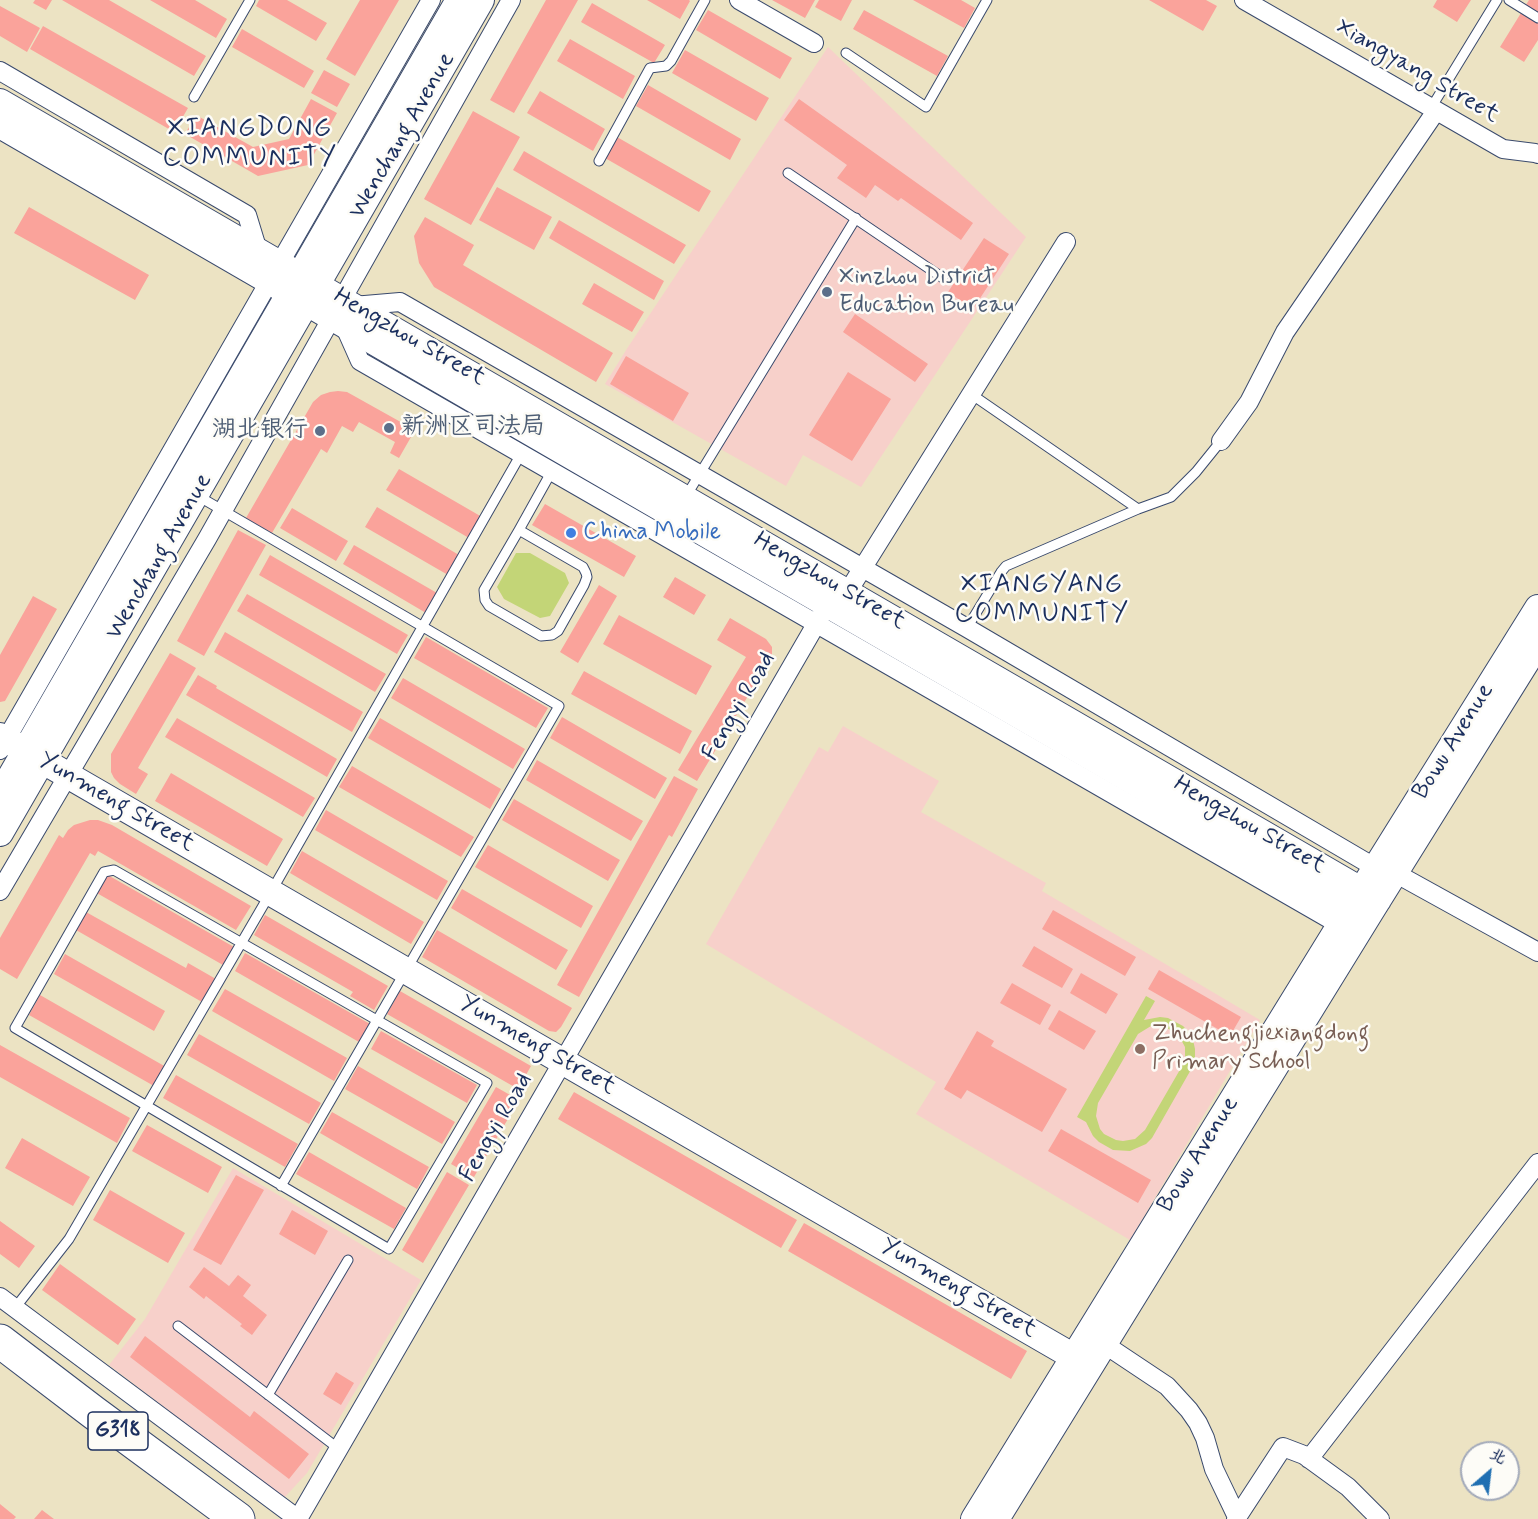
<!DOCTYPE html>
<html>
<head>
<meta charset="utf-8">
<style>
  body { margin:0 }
  #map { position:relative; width:1538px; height:1519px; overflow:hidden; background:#ece3c3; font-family:Mynerve,"LXGW WenKai TC",sans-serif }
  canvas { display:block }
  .north { position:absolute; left:1460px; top:1441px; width:60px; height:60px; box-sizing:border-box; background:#fdfcf7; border:2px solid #a3aaba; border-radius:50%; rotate:28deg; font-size:16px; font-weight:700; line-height:24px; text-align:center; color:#1b2f5e }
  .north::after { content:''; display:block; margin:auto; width:21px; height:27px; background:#1f6fb2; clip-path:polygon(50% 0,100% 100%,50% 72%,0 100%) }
</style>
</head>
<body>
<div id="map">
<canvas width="1538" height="1519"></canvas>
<div class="north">北</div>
</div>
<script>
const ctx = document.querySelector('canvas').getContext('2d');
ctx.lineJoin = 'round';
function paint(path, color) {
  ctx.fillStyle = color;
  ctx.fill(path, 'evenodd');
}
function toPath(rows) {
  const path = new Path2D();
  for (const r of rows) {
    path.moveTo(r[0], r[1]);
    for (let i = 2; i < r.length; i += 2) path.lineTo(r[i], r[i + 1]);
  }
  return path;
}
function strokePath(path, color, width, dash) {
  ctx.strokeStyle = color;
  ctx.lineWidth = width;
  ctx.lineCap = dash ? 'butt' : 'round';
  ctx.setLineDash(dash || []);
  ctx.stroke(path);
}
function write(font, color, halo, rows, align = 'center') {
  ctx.font = font + ' Mynerve,"LXGW WenKai TC",sans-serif';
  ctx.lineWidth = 5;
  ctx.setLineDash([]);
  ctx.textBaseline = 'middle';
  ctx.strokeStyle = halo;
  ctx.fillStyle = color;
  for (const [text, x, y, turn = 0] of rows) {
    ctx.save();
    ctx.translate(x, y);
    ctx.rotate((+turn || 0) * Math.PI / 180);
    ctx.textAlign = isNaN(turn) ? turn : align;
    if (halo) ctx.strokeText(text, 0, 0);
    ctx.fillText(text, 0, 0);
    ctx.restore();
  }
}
paint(toPath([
  [828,47,1026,237,861,487,803,455,786,486,605,384,628,347],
  [843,726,939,781,921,812,1046,883,1042,891,1260,1020,1130,1240,916,1114,936,1082,706,944,819,747,828,752],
  [233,1168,421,1280,307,1473,284,1498,109,1365,145,1319]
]), '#f7d0ca');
paint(toPath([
  [516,553,530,553,565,573,569,583,550,616,540,618,504,599,497,587],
  [1146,996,1155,1001,1144,1020,1160,1017,1168,1018,1183,1026,1189,1032,1193,1040,1195,1049,1195,1058,1193,1066,1152,1138,1146,1144,1130,1151,1113,1150,1099,1142,1093,1136,1086,1122,1077,1117],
  [1151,1026,1165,1027,1178,1034,1185,1047,1185,1061,1145,1130,1135,1139,1123,1141,1116,1140,1104,1134,1100,1129,1096,1116,1098,1103,1138,1034]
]), '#c3d577');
paint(toPath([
  [35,0,52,0,46,10,33,3],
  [62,0,109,0,206,56,194,76],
  [150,0,195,0,227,19,216,38],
  [259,0,287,0,327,23,316,41,256,6],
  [360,0,399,0,355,76,326,59],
  [546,0,578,0,514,113,490,100],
  [647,0,689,0,690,1,680,19],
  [772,0,815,0,805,18],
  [819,0,852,0,841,21,815,7],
  [913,0,961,0,975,8,964,28],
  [1149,0,1206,0,1217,6,1203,31],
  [1437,0,1471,0,1457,22,1433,7],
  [1529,0,1538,0,1538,40,1524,62,1500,47],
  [592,3,665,45,654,63,581,22],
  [0,6,40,28,27,52,0,36],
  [708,10,792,58,780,79,696,30],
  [864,10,948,56,937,76,853,29],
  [43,26,188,108,174,132,30,49],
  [242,29,314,71,304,88,232,47],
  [570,39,635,76,623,99,557,61],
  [685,50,769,98,756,121,672,73],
  [324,70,350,84,337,107,311,93],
  [648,85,741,139,730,160,636,106],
  [540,91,605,129,593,151,527,113],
  [311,99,337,113,308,165,258,176,185,134,196,115,253,147,289,139],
  [799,99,973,223,961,240,901,198,898,201,875,185,866,198,837,178,847,165,784,120],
  [473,111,520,137,471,225,424,199],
  [617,137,711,191,699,212,605,158],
  [524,151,686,245,674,264,513,170],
  [497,187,552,217,534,250,479,220],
  [29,207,149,275,135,300,14,233],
  [425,217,474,245,463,265,613,353,596,382,434,287,419,263,414,236],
  [559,220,664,281,654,300,549,238],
  [984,238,1009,254,973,309,948,292],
  [594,283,644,312,632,332,582,304],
  [855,314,928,364,915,382,843,332],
  [626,356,689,393,673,421,610,384],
  [848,372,891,399,852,461,809,435],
  [338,391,347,392,415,430,399,458,390,453,395,442,359,422,353,432,342,426,327,453,321,449,272,533,246,518,313,402,321,395,330,392],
  [399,469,482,517,469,538,386,490],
  [545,504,636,556,624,577,532,525],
  [377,507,459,555,448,575,365,527],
  [292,508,348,541,336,561,280,528],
  [238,530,266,545,204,656,177,641],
  [354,545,437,593,426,613,343,564],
  [270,555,408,635,397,654,259,575],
  [675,577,706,595,694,615,663,597],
  [599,585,617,596,578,663,560,652],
  [247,594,386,674,375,692,237,611],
  [33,596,57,609,5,701,0,702,0,655],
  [619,615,712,666,696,695,603,644],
  [730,618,766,639,772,647,772,656,697,781,678,770,746,657,717,640],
  [225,632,363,712,352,732,214,652],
  [426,637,548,708,536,728,414,658],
  [170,653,196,668,138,768,148,774,136,794,120,784,114,778,111,772,111,754],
  [584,671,692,731,680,754,571,694],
  [198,675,217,686,216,688,337,759,327,777,186,695],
  [403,678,525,749,513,769,391,698],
  [562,717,667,778,655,799,550,738],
  [177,718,315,798,303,817,165,737],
  [380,718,501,789,490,809,368,738],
  [537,760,643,821,631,841,526,780],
  [352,766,474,837,461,857,339,787],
  [171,773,283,839,267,866,155,801],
  [674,776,698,789,672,837,669,835,579,997,557,985],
  [514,799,620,860,608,881,502,820],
  [326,810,448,881,437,900,315,830],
  [90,820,98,820,112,825,251,906,236,930,98,851,95,856,90,853,17,979,0,969,0,938,59,835,63,838,68,830,74,825],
  [488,845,593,906,581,928,475,867],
  [302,851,424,922,411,944,290,873],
  [106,874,234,947,223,965,95,892],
  [462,889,568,950,556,970,451,908],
  [1053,910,1136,957,1125,976,1042,929],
  [86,912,186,968,188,963,216,979,202,1002,76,930],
  [265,915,388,986,374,1010,350,996,353,992,254,935],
  [437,930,572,1008,561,1027,556,1032,549,1031,422,957],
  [1034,946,1073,969,1062,988,1022,966],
  [245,953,370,1024,359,1042,235,971],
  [65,954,165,1011,154,1031,54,974],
  [1159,970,1241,1017,1230,1036,1148,989],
  [1081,973,1118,994,1106,1014,1070,993],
  [1012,983,1051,1005,1040,1025,1000,1003],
  [225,989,347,1058,334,1081,212,1011],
  [400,991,531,1066,518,1089,387,1014],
  [40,995,166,1067,154,1086,29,1015],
  [1059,1010,1096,1031,1084,1050,1048,1029],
  [381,1031,477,1085,467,1103,371,1049],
  [977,1031,994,1041,991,1046,1067,1089,1042,1132,967,1090,961,1099,944,1089],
  [199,1034,321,1103,309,1124,187,1055],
  [0,1045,130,1118,117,1143,0,1077],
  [358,1066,455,1122,442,1144,345,1089],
  [176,1075,298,1144,285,1167,163,1098],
  [496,1087,519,1100,474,1177,451,1164],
  [574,1092,797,1220,781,1248,558,1119],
  [332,1112,429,1167,417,1189,320,1133],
  [147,1125,222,1167,208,1193,132,1151],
  [1061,1129,1151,1180,1138,1203,1048,1151],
  [22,1138,90,1177,73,1206,5,1168],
  [309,1152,406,1208,394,1229,296,1174],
  [447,1172,469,1185,423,1263,402,1250],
  [236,1175,264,1190,221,1265,193,1250],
  [110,1190,185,1233,168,1263,93,1220],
  [292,1210,328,1231,315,1255,279,1234],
  [0,1221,35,1246,19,1268,0,1254],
  [804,1223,1027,1351,1011,1379,788,1251],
  [60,1264,136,1319,118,1345,42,1290],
  [204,1267,229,1286,238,1275,251,1285,243,1296,267,1315,252,1335,240,1326,242,1324,206,1296,204,1299,189,1287],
  [145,1336,250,1417,254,1411,309,1454,289,1479,130,1357],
  [336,1372,354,1383,341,1405,323,1394],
  [0,1504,16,1517,14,1519,0,1519],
  [42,1510,54,1519,34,1519]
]), '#faa39b');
const lane = toPath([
  [1509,0,1538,18],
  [846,53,926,107,987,0],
  [194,97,250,0],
  [1431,108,1497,0],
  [599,161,650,68,666,66,671,61,705,0],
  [788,173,943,278],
  [971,394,1138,509,1171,497,1196,472,1221,441],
  [198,496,559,706,281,1186],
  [685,498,856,218],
  [519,530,583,567,586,573,587,577,584,585,558,631,552,635,541,636,489,606,485,600,484,590,519,530,553,469],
  [967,628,1001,572,1006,566,1138,509],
  [114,870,487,1083,389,1249,15,1028,104,872,114,870],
  [15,1308,69,1239,271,892,521,454],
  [178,1326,339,1449],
  [268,1395,348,1260]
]);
const street = toPath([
  [739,0,814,43],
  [1244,0,1503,149,1535,153,1538,154],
  [0,71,247,215,258,251],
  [353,306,400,302,967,628,1376,868],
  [344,325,360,361,1340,925],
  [1221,441,1249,402,1285,332,1436,111],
  [847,593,1066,242],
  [0,750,431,0],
  [1395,873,1538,952],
  [0,891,207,539,511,0],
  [0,1297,298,1519],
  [1104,1344,1167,1386,1189,1410,1198,1423,1205,1438,1214,1469,1237,1517],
  [1309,1459,1538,1163],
  [298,1519,822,614],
  [1236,1519,1283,1447,1304,1455,1348,1487,1380,1519]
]);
const secondary = toPath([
  [0,102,1378,900],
  [0,125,1367,917],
  [0,736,1074,1357],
  [0,795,459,0],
  [0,833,481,0],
  [974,1519,1355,901,1538,608],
  [996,1519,1371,911,1538,643]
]);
const highway = toPath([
  [0,1341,93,1412,238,1519]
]);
strokePath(lane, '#3a4a6d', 11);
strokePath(street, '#3a4a6d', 20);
strokePath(secondary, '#3a4a6d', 28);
strokePath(highway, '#3a4a6d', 35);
strokePath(lane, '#fff', 9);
strokePath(street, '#fff', 18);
strokePath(secondary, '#fff', 26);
strokePath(highway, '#fff', 33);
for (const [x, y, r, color] of [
  [827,292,6,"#5c6f8a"],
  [389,428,6,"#5c6f8a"],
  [320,431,6,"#5c6f8a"],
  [571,533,6,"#3f7fe0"],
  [1140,1049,6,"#8d6e63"]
]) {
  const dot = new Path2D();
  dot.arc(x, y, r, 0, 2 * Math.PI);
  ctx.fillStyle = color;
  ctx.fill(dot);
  strokePath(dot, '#fdfcf7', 2);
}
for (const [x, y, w] of [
  [118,1431,60]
]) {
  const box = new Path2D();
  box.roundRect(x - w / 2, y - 19, w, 38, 4.5);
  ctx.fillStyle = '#fdfcf7';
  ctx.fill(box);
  strokePath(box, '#1b2f5e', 1.5);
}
write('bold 22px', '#1b2f5e', null, [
  ["G318",118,1431]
]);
write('24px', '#1b2f5e', '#fdfcf7', [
  ["Xiangyang Street",1417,72,30],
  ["Wenchang Avenue",403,136,-60],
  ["Hengzhou Street",409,338,30],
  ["Wenchang Avenue",160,557,-60],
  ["Hengzhou Street",829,582,30],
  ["Fengyi Road",740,707,-60],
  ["Bowu Avenue",1454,742,-58],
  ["Yunmeng Street",116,803,30],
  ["Hengzhou Street",1249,826,30],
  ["Yunmeng Street",537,1046,30],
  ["Fengyi Road",497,1128,-60],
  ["Bowu Avenue",1199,1155,-58],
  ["Yunmeng Street",958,1289,30]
]);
write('24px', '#4e5e75', '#fdfcf7', [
  ["Xinzhou District",839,278],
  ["Education Bureau",839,306],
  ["新洲区司法局",401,428],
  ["湖北银行",308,431,"right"]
], 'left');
write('24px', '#366cbe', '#fdfcf7', [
  ["China Mobile",583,533]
], 'left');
write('24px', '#785e54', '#fdfcf7', [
  ["Zhuchengjiexiangdong",1152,1035],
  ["Primary School",1152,1063]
], 'left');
ctx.letterSpacing = '1.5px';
write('26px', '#1b2f5e', '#fdfcf7', [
  ["XIANGDONG",250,130],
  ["COMMUNITY",250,160],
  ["XIANGYANG",1042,586],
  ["COMMUNITY",1042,616]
]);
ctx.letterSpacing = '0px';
</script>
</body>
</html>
